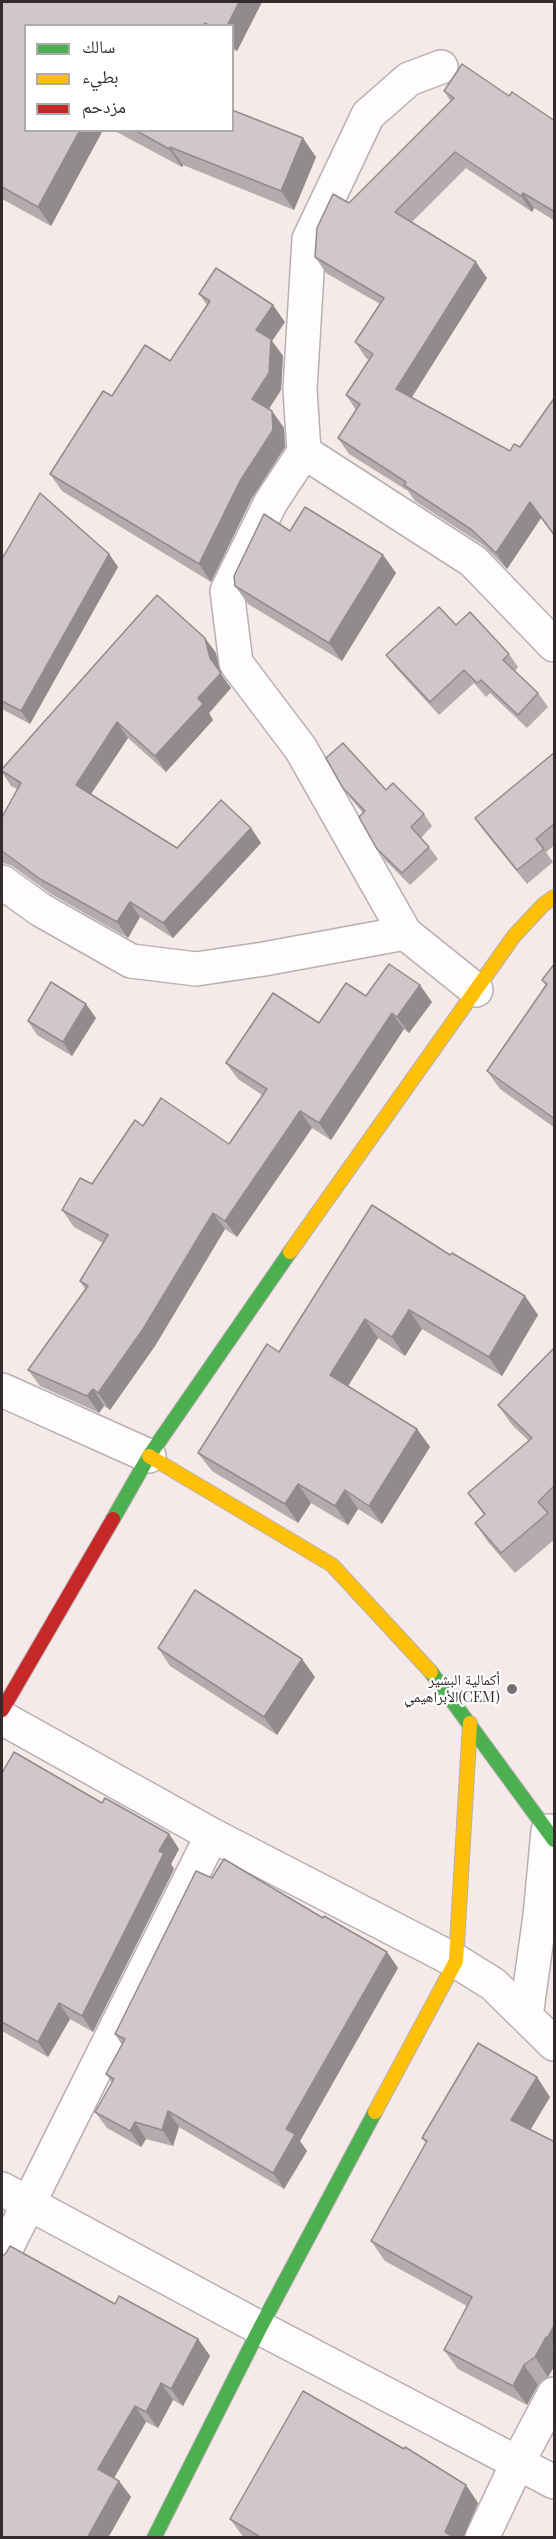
<!DOCTYPE html>
<html>
<head>
<meta charset="utf-8">
<style>
  body { margin:0 }
  #map { position:relative; width:556px; height:2539px; overflow:hidden; background:#f5e9ea; font-family:"Playfair Display","Noto Naskh Arabic",serif }
  canvas { display:block }
  .frame { position:absolute; inset:0; border:3px solid #342b2c; pointer-events:none }
  .legend { position:absolute; left:24px; top:24px; width:210px; height:108px; box-sizing:border-box; background:#fff; border:2px solid #aeaaab; margin:0; padding:8px 10px; list-style:none; font-size:18px; color:#342b2c }
  .legend li { display:flex; align-items:center; gap:12px; height:30px }
  .legend b { width:30px; border:2px solid #aeaaab }
</style>
</head>
<body>
<div id="map">
<canvas width="556" height="2539"></canvas>
<div class="frame"></div>
<ul class="legend">
<li><b style="height:8px;background:#4caf50"></b>سالك</li>
<li><b style="height:8px;background:#ffc107"></b>بطيء</li>
<li><b style="height:8px;background:#c62828"></b>مزدحم</li>
</ul>
</div>
<script>
const ctx = document.querySelector('canvas').getContext('2d');
ctx.lineJoin = 'round';
function toPath(rows) {
  const path = new Path2D();
  for (const r of rows) {
    path.moveTo(r[0], r[1]);
    for (let i = 2; i < r.length; i += 2) path.lineTo(r[i], r[i + 1]);
  }
  return path;
}
function strokePath(path, color, width, dash) {
  ctx.strokeStyle = color;
  ctx.lineWidth = width;
  ctx.lineCap = dash ? 'butt' : 'round';
  ctx.setLineDash(dash || []);
  ctx.stroke(path);
}
function paint(path, color) {
  ctx.fillStyle = color;
  ctx.fill(path, 'evenodd');
}
function write(font, color, halo, rows, align = 'center') {
  ctx.font = font + ' "Playfair Display","Noto Naskh Arabic",serif';
  ctx.lineWidth = 4.5;
  ctx.setLineDash([]);
  ctx.textBaseline = 'middle';
  ctx.strokeStyle = halo;
  ctx.fillStyle = color;
  for (const [text, x, y, turn = 0] of rows) {
    ctx.save();
    ctx.translate(x, y);
    ctx.rotate((+turn || 0) * Math.PI / 180);
    ctx.textAlign = isNaN(turn) ? turn : align;
    if (halo) ctx.strokeText(text, 0, 0);
    ctx.fillText(text, 0, 0);
    ctx.restore();
  }
}
const street = toPath([
  [441,67,409,79,368,115,309,239,300,389,304,452,473,561,554,645],
  [304,452,271,502,227,591,236,663,301,749,405,933,476,990],
  [2,882,41,910,131,961,196,969,264,959,405,933],
  [2,1390,149,1456],
  [2,1718,212,1835,456,1961,493,1984,554,2044],
  [526,2016,540,1916,548,1831],
  [2,2189,260,2328,554,2482],
  [2,2257,212,1835],
  [482,2538,518,2462,554,2394]
]);
const fast = toPath([
  [113,1519,149,1456,290,1252],
  [431,1672,554,1840],
  [154,2538,260,2328,375,2112]
]);
const slow = toPath([
  [290,1252,514,936,543,905,554,897],
  [149,1456,332,1565,431,1672],
  [375,2112,456,1961,470,1723]
]);
const jam = toPath([
  [2,1710,113,1519]
]);
strokePath(street, '#b8afb0', 36);
strokePath(fast, '#b8afb0', 16);
strokePath(slow, '#b8afb0', 16);
strokePath(jam, '#b8afb0', 16);
strokePath(street, '#fefcfc', 33);
strokePath(fast, '#4caf50', 14);
strokePath(slow, '#ffc107', 14);
strokePath(jam, '#c62828', 14);
paint(toPath([
  [2,2,262,2,237,51,232,49,232,26,26,26,26,130,103,130,51,226,2,199],
  [444,91,509,96,555,121,555,221,534,208,532,212,466,168,412,222,487,278,411,397,510,451,555,537,541,518,507,569,483,545,415,501,408,491,349,454,338,438,356,410,346,395,369,360,366,358,355,342,380,304,326,273,315,257,349,203,451,102],
  [113,130,232,130,316,157,294,210,183,165,182,167],
  [199,294,285,322,272,341,283,356,281,390,269,409,272,411,284,428,285,447,252,498,211,582,62,491,50,474,112,396,170,361,207,305],
  [290,531,383,555,396,573,342,661,248,604,235,586],
  [109,554,118,567,30,724,2,709,2,559],
  [456,625,509,654,518,667,515,671,538,693,548,707,527,728,490,693,486,697,474,683,439,715,396,668,386,655],
  [205,638,216,653,220,672,231,688,209,713,213,720,166,772,128,738,91,794,177,848,251,828,261,843,173,938,140,917,128,938,51,894,12,866,4,863,2,864,2,817,17,789,11,786,2,772,2,769],
  [555,752,555,845,546,852,553,862,527,884,484,831,475,818],
  [343,788,386,790,424,814,432,826,421,838,429,847,438,859,410,885,386,861,377,849,363,813,352,800],
  [555,963,555,1128,500,1089,487,1071,546,986,542,980],
  [366,996,432,1002,409,1033,404,1029,331,1140,312,1128,237,1237,225,1229,155,1346,110,1410,104,1406,99,1413,40,1386,28,1370,85,1289,80,1281,103,1243,74,1227,62,1210,92,1184,143,1126,229,1144,262,1095,238,1079,226,1063,319,1023],
  [96,1018,72,1056,37,1035,28,1021],
  [450,1255,525,1296,538,1315,502,1376,422,1329,405,1356,378,1338,348,1386,417,1429,430,1447,382,1524,358,1509,348,1525,311,1503,298,1523,212,1471,198,1453,279,1352],
  [555,1347,555,1518,553,1520,555,1523,555,1539,515,1573,488,1542,475,1523,484,1515,468,1493,529,1441,512,1425,498,1405],
  [158,1648,315,1677,277,1735,170,1666],
  [2,1773,169,1834,179,1849,171,1864,174,1869,93,2032,70,2019,48,2057,2,2031],
  [212,1878,323,1918,387,1952,398,1968,300,2141,307,2151,284,2189,179,2127,173,2146,146,2139,141,2147,107,2128,95,2112,112,2083,106,2074,122,2045,115,2034],
  [550,2097,530,2130,555,2142,555,2365,548,2377,538,2385,527,2405,458,2369,444,2350,467,2306,385,2261,371,2241,426,2143,422,2138],
  [115,2304,198,2339,210,2356,183,2406,173,2400,158,2428,146,2422,114,2478,119,2481,131,2497,108,2538,2,2538],
  [466,2485,478,2503,463,2538,244,2538,230,2519]
]), '#b4abac');
paint(toPath([
  [239,2,262,2,237,51,232,45,232,26,227,26],
  [80,130,103,130,51,226,38,207],
  [303,138,316,157,294,210,281,191],
  [170,147,183,165,182,167,169,149],
  [523,193,534,208,532,212,521,196],
  [476,262,487,278,407,405,396,389],
  [273,305,285,322,272,341,283,356,281,390,264,416,252,399,256,330],
  [272,411,284,428,285,447,252,498,211,582,199,564],
  [530,502,541,518,507,569,496,553],
  [109,554,118,567,30,724,21,711],
  [383,555,396,573,342,661,329,643],
  [205,638,216,653,220,673,231,688,209,713,213,720,166,772,155,756,198,698,210,658],
  [117,722,128,738,87,800,76,785],
  [251,828,261,843,173,938,163,923],
  [130,902,140,917,128,938,117,922],
  [420,985,432,1002,409,1033,397,1017],
  [86,1004,96,1018,72,1056,63,1042],
  [392,1013,404,1029,331,1140,319,1123],
  [300,1111,312,1128,237,1237,225,1221],
  [213,1213,225,1229,155,1346,110,1410,98,1393],
  [525,1296,538,1315,502,1376,489,1357],
  [409,1310,422,1329,405,1356,392,1337],
  [365,1319,378,1338,343,1394,330,1375],
  [93,1389,104,1406,99,1413,87,1396],
  [417,1429,430,1447,382,1524,369,1506],
  [298,1484,311,1503,298,1523,285,1504],
  [345,1490,358,1509,348,1525,335,1506],
  [302,1659,315,1677,277,1735,264,1717],
  [169,1834,179,1849,171,1864,174,1869,93,2032,82,2016,159,1851],
  [387,1952,398,1968,300,2141,307,2151,284,2189,273,2173,286,2129],
  [59,2003,70,2019,48,2057,38,2042],
  [537,2077,550,2097,525,2139,511,2120],
  [168,2111,179,2127,173,2146,162,2130],
  [135,2122,146,2139,141,2147,130,2131],
  [555,2324,555,2348,547,2338],
  [546,2337,555,2349,555,2365,548,2377,535,2357],
  [198,2339,210,2356,183,2406,171,2389],
  [524,2365,538,2385,527,2405,513,2386],
  [161,2383,173,2400,158,2428,146,2412],
  [135,2406,146,2422,110,2485,98,2469],
  [119,2481,131,2497,108,2538,87,2538],
  [466,2485,478,2503,463,2538,449,2538,445,2532]
]), '#928b8c');
const building = toPath([
  [2,2,239,2,227,26,210,26,205,23,203,26,26,26,26,130,80,130,38,207,2,187,2,2],
  [462,64,509,96,512,92,555,121,555,212,523,193,521,196,455,152,395,212,476,262,396,389,510,451,514,444,520,447,555,397,555,536,530,502,496,553,472,530,404,485,406,482,338,438,360,404,346,395,373,354,355,342,384,298,315,257,317,228,333,194,349,203,454,98,444,91,462,64],
  [232,110,303,138,281,191,170,147,169,149,135,130,232,130,232,110],
  [216,268,273,305,256,330,271,339,269,373,252,399,272,411,273,430,240,481,199,564,50,474,103,391,112,396,145,345,170,361,210,301,199,294,216,268],
  [40,493,109,554,21,711,2,701,2,559,40,493],
  [305,507,383,555,329,643,235,586,234,576,264,514,290,531,305,507],
  [157,595,205,638,210,658,221,673,198,698,203,704,155,756,117,722,76,785,177,848,221,800,251,828,163,923,130,902,117,922,40,879,2,851,2,817,21,783,2,771,2,769,157,595],
  [439,607,456,625,470,612,509,654,503,660,538,693,518,715,481,680,477,683,464,670,430,702,386,655,439,607],
  [343,743,386,790,393,783,424,814,411,827,429,847,402,873,377,849,359,817,365,811,343,788,326,758,343,743],
  [555,752,555,823,536,839,544,849,517,870,475,818,555,752],
  [555,963,555,1119,487,1071,547,984,542,980,555,963],
  [389,964,420,985,397,1017,392,1013,319,1123,300,1111,225,1221,213,1213,143,1329,98,1393,93,1389,87,1396,28,1370,88,1286,80,1281,108,1235,62,1210,80,1178,92,1184,135,1120,143,1126,161,1098,229,1144,267,1089,226,1063,273,993,319,1023,346,983,366,996,389,964],
  [51,982,86,1004,63,1042,28,1021,51,982],
  [372,1205,450,1255,452,1253,525,1296,489,1357,409,1310,392,1337,365,1319,330,1375,417,1429,369,1506,345,1490,335,1506,298,1484,285,1504,198,1453,267,1344,279,1352,372,1205],
  [555,1347,555,1485,538,1502,548,1513,501,1553,475,1523,485,1514,468,1493,532,1438,498,1405,555,1347],
  [195,1590,302,1659,264,1717,158,1648,195,1590],
  [14,1752,102,1803,105,1798,169,1834,159,1851,164,1853,82,2016,59,2003,38,2042,2,2022,2,1773,14,1752],
  [224,1859,323,1918,324,1916,387,1952,286,2129,295,2134,273,2173,168,2111,162,2130,135,2122,130,2131,95,2112,114,2079,106,2074,125,2039,115,2034,196,1871,212,1878,224,1859],
  [478,2043,537,2077,511,2120,555,2142,555,2324,547,2338,546,2337,535,2357,524,2365,513,2386,444,2350,472,2297,371,2241,427,2141,422,2138,478,2043],
  [10,2246,115,2304,119,2296,198,2339,171,2389,161,2383,146,2412,135,2406,98,2469,119,2481,87,2538,2,2538,2,2256,6,2253,10,2246],
  [303,2391,404,2449,405,2447,466,2485,445,2532,455,2538,262,2538,230,2519,303,2391]
]);
paint(building, '#d1c7c8');
strokePath(building, '#928b8c', 1.5);
for (const [x, y, r, color] of [
  [512,1689,6,"#786e6e"]
]) {
  const dot = new Path2D();
  dot.arc(x, y, r, 0, 2 * Math.PI);
  ctx.fillStyle = color;
  ctx.fill(dot);
  strokePath(dot, '#fff', 2);
}
write('15px', '#342b2c', '#fff', [
  ["أكمالية البشير",500,1680],
  ["الأبراهيمي(CEM)",500,1697]
], 'right');
</script>
</body>
</html>
